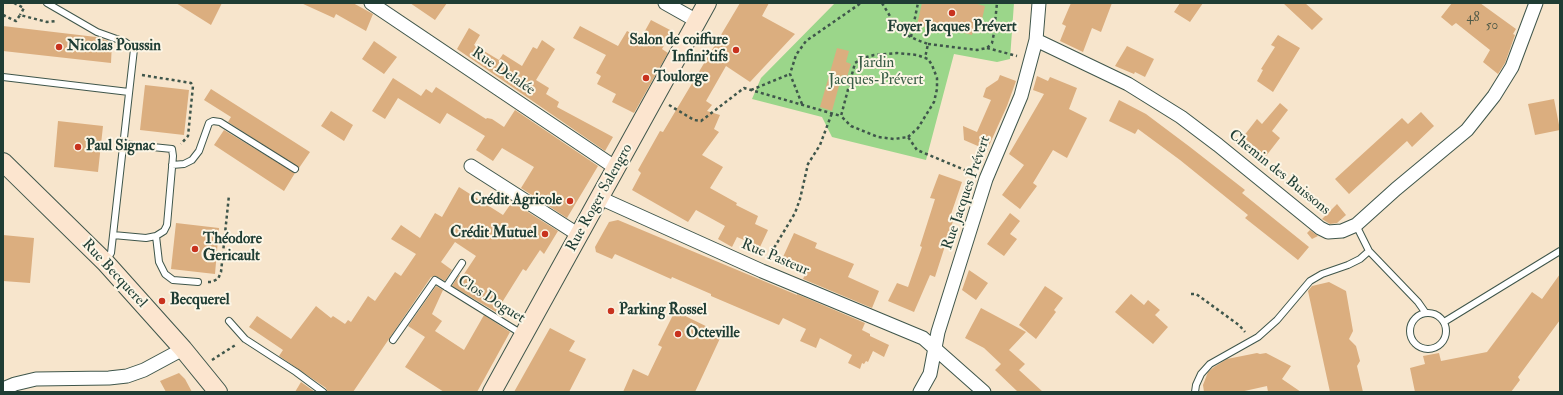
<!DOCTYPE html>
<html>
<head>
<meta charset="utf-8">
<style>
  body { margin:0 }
  #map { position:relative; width:1563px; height:395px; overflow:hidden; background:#f7e5cc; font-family:"IM FELL Double Pica",serif }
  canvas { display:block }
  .frame { position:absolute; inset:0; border:4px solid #1f3d34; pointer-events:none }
</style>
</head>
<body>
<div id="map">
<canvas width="1563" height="395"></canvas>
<div class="frame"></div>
</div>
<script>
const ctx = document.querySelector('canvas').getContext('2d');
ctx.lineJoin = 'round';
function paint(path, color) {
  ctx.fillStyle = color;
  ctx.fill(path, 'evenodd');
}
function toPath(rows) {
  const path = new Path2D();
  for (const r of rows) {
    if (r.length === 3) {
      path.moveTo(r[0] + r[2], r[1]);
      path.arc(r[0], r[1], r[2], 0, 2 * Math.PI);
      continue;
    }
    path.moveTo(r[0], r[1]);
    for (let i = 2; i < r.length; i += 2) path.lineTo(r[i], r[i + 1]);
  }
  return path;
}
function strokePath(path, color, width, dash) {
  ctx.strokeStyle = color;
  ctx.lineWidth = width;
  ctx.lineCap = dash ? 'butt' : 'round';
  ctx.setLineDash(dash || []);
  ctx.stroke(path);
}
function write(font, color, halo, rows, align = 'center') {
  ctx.font = font + ' "IM FELL Double Pica",serif';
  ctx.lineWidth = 4;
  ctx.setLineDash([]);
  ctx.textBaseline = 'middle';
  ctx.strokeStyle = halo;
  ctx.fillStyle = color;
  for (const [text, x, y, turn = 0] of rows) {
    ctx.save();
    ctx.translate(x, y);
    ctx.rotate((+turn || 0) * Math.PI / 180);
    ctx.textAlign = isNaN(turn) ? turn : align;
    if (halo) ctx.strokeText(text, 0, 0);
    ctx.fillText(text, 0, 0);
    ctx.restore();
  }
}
paint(toPath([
  [835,3,1014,3,1010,59,997,62,954,54,926,160,832,137,822,117,752,99,761,78]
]), '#9bd68a');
paint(toPath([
  [176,3,222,3,211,25],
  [301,3,353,3,373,14,366,31,336,14,334,18],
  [410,3,447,3,435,20],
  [740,3,769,3,762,16,795,34,750,82,726,66,706,101,712,105,707,111,720,115,714,129,719,132,702,155,723,167,710,188,737,203,736,205,758,216,755,224,768,230,760,247,737,237,732,247,718,239,725,226,696,210,688,222,632,190,641,173,638,170,660,131,663,132],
  [922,3,973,3,985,6,981,24,975,23,972,35,930,24,930,28,917,25],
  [1071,3,1112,3,1101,32,1092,28,1083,52,1060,41,1066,26,1062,24],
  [1180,3,1203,3,1190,22,1174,12],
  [1283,3,1305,3,1323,19,1312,30],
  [1452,3,1480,3,1516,29,1513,34,1515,35,1505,63,1498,74,1483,62,1490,50,1456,23,1452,26,1441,17],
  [651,20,672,31,662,49,668,53,634,113,612,102,616,94,597,84,601,76,596,73,606,55,573,38,580,26,618,46,627,31,641,38],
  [3,26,96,37,112,42,111,63,3,51],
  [469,28,480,35,474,45,499,60,503,54,522,66,533,47,537,49,542,40,555,49,536,80,549,88,546,94,559,102,557,107,613,137,605,151,457,49],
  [1278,35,1300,48,1273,92,1257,81,1263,70,1261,69,1275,47,1271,45],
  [374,41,397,57,384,74,362,59],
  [1127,46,1154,59,1145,77,1135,72,1134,74,1115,66],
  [837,48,849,51,846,62,851,64,847,77,842,75,832,111,820,107],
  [1000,75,1016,81,1007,106,987,150,964,140,963,126,977,132,991,100,983,97,986,88,998,80],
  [1037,76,1048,81,1050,77,1077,88,1069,109,1087,118,1067,158,1053,150,1033,183,1037,186,1020,209,1002,195,1024,165,1009,154,1044,94,1033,90],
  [393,78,421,96,426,89,432,93,436,87,486,119,487,118,492,119,504,127,515,110,598,166,567,218,521,188,534,167,502,148,493,161,476,150,485,136,447,113,440,124,398,98,385,119,372,111],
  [145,85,189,90,184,135,140,130],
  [211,89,310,152,299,168,228,122,231,117,204,100],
  [1554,99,1560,130,1535,135,1528,104],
  [1119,100,1146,114,1190,147,1245,190,1242,193,1309,247,1298,260,1245,218,1248,215,1180,160,1138,129,1135,134,1109,121],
  [1280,103,1288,110,1272,131,1280,138,1266,156,1243,137,1257,119,1262,124],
  [331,111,353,125,344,141,321,126],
  [1421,112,1434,126,1412,147,1407,141,1349,194,1335,179,1402,118,1408,124],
  [58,121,103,126,98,172,54,167],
  [224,130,295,173,284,191,214,145],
  [939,174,962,182,949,220,953,221,935,277,930,275,914,312,888,301,897,283,908,287,922,247,920,246,935,199,930,198],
  [459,187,503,215,512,202,558,231,544,254,540,250,526,271,523,269,496,312,452,286,459,275,462,277,476,256,455,242,441,262,452,270,445,281,436,276,431,277,353,392,327,392,326,388,279,356,283,350,249,327,257,316,291,339,316,306,331,318,333,316,345,324,348,320,351,322,368,296,375,301,395,272,401,276,416,254,391,239,401,225,420,238,435,213,442,217],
  [1337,204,1346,215,1337,223,1330,224,1322,219],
  [1010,213,1020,221,1010,234,1017,239,1004,256,987,244],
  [618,220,797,295,797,294,865,323,862,330,870,334,870,336,889,345,884,357,873,351,868,362,866,361,864,364,862,363,860,369,848,363,852,355,820,338,816,348,800,341,806,329,783,318,779,325,711,296,711,294,672,277,671,279,615,254,612,259,596,252,595,247,609,222],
  [176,223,219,228,215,274,171,269],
  [1310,230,1318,236,1312,239,1307,233],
  [794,233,817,243,815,248,854,264,848,277,879,291,872,308,803,279,808,268,783,257],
  [3,235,34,238,30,283,3,281],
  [969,270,988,283,976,300,962,290],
  [1560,274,1560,320,1518,377,1520,380,1511,392,1415,392,1410,368,1425,364,1423,356,1439,353,1441,361,1487,352,1532,292,1542,299],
  [1329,282,1346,291,1353,331,1349,339,1356,346,1360,361,1357,366,1363,392,1330,392,1308,291,1312,286],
  [436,286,443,290,432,314,442,321,435,331,464,350,484,315,510,332,477,392,444,392,405,367,425,337,408,326],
  [1045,286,1063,298,1054,310,1056,312,1036,339,1019,325],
  [1131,294,1144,305,1148,300,1160,310,1155,315,1168,327,1153,344,1115,312],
  [981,308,1026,332,1009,350,1025,364,1019,370,1043,392,1018,392,995,370,1001,364,984,348,965,338],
  [675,311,722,334,695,392,623,392,633,369,648,376,662,347,658,345],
  [550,328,575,341,569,351,586,359,569,392,514,392],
  [1257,353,1260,354,1266,353,1291,366,1282,379,1301,392,1268,392,1267,386,1240,392,1204,392,1203,385,1208,372,1214,367,1227,359],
  [179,373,185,379,192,392,166,392,160,381],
  [301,382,315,392,295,392]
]), '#dbae7f');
const lane = toPath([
  [47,3,97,32,125,42,134,49,111,253,106,261],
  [3,77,129,92],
  [172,165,184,164,192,160,199,151,209,123,213,121,220,122,295,169],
  [1356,225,1369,251],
  [113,235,146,238,156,236,164,231,167,225,173,156,172,149,123,144],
  [156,236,159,262,165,274,173,280,198,282],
  [446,287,462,263],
  [1428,331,18],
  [229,321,245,339,296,372,323,392],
  [1444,322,1560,251],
  [393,340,435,280,522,334],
  [1195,392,1196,385,1201,374,1210,364,1258,337,1277,320,1310,281,1322,274,1348,265,1360,259,1369,251,1418,302,1425,312]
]);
const street = toPath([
  [371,3,616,168],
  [665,3,697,21],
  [1036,40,1128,84,1181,117,1218,145,1320,228,1328,232,1342,231,1356,225,1396,189,1467,130,1494,96,1512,67,1536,3],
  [471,166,579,235],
  [600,198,762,271,923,338,984,392],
  [3,389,15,384,36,379,109,378,127,376,144,370,183,349],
  [920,392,930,374,938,332,986,179,1021,96,1036,40,1039,3]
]);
const secondary = toPath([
  [3,162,105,262,183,349,218,392],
  [492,392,707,3]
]);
strokePath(lane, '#3f564b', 8);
strokePath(street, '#3f564b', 15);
strokePath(secondary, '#3f564b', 20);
strokePath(toPath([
  [14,3,24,8,20,15],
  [882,3,893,21,905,34,917,40,928,44,925,58],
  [3,15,16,21,20,15,47,22,57,21],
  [911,37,918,3],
  [928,44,977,50,987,48,992,43,994,33,997,3],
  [987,48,1017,56],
  [142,75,191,83,193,86,188,136,181,144],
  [751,90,790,74],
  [802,104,790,74,796,55,806,41,861,3],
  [669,105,694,120,701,121,744,88,841,116],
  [908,137,918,128,934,102,937,89,937,78,932,65,928,59,917,55,897,53,874,55,863,58,855,63,841,116,851,126,878,137,894,139,908,137,917,150,972,173],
  [768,258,795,213,800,199,808,164,820,145,832,113],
  [208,282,211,282,218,279,221,272,229,195],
  [1191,294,1196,294,1239,325,1245,332],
  [212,360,237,344]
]), '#3f564b', 2.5, [3, 3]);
strokePath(lane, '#fff', 6);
strokePath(street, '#fff', 13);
strokePath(secondary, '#fce5cf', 18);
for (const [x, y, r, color] of [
  [952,13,4,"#c8321e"],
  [59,47,4,"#c8321e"],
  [736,50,4,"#c8321e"],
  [646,78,4,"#c8321e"],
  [78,147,4,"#c8321e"],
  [570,201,4,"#c8321e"],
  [545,234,4,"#c8321e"],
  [195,249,4,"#c8321e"],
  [162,301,4,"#c8321e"],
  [611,311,4,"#c8321e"],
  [678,334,4,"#c8321e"]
]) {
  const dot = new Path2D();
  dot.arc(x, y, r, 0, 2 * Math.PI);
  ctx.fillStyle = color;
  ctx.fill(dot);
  strokePath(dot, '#fcf5e5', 1.5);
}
write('13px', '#4e5947', null, [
  ["48",1473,18],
  ["50",1492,26]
]);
write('bold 15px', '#1f3d34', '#fcf5e5', [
  ["Foyer Jacques Prévert",952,28,"center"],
  ["Salon de coiffure",728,41,"right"],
  ["Infini'tifs",728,58,"right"],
  ["Nicolas Poussin",67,47],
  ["Toulorge",654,78],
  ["Paul Signac",86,147],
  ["Crédit Agricole",562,201,"right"],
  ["Crédit Mutuel",537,234,"right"],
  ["Théodore",203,240],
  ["Gericault",203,257],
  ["Becquerel",170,301],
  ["Parking Rossel",619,311],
  ["Octeville",686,334]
], 'left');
write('15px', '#385c45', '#fcf5e5', [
  ["Jardin",876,64],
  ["Jacques-Prévert",876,81]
]);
write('15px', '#1f3d34', '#fcf5e5', [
  ["Rue Delalée",503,72,34],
  ["Chemin des Buissons",1279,173,39],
  ["Rue Jacques Prévert",967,193,-71],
  ["Rue Roger Salengro",600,198,-61],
  ["Rue Pasteur",775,258,23],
  ["Rue Becquerel",114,274,47],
  ["Clos Doguet",491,300,32]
]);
</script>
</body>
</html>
